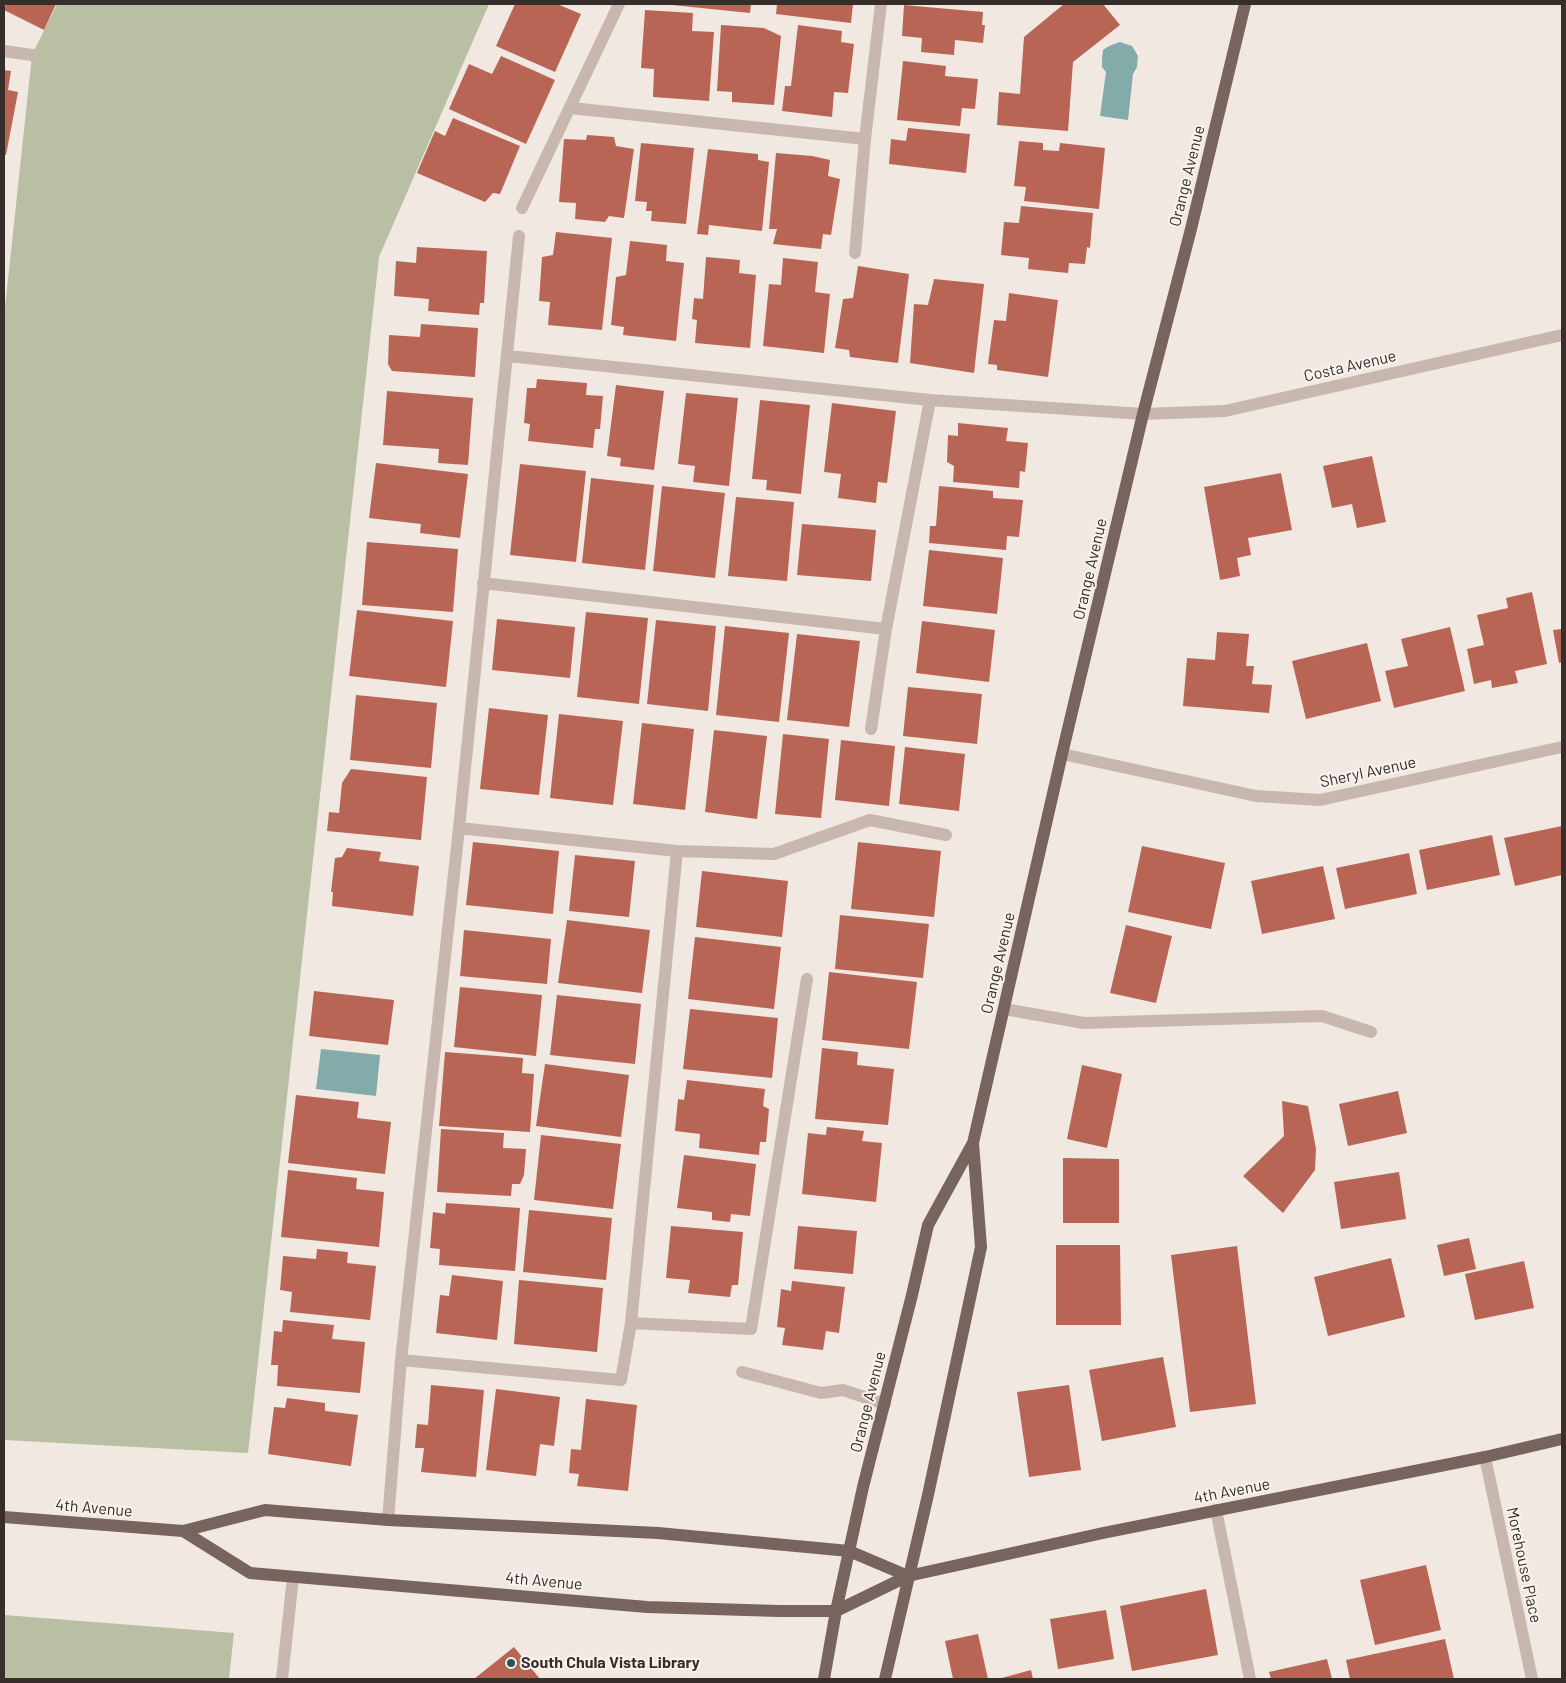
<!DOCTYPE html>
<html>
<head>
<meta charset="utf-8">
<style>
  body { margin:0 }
  #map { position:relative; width:1566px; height:1683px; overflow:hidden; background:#f1e8e1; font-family:Barlow,sans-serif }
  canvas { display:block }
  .frame { position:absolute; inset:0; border:5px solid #372e2b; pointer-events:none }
</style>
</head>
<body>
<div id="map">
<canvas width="1566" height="1683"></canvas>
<div class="frame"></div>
</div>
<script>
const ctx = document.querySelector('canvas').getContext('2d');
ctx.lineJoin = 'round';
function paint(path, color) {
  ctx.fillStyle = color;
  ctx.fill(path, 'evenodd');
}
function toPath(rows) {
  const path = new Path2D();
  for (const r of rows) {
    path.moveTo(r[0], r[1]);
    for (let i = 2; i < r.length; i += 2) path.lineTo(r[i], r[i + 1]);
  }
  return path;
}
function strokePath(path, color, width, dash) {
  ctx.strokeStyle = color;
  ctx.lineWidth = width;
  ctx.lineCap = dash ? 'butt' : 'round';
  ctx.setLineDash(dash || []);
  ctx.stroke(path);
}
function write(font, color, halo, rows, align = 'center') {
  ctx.font = font + ' Barlow,sans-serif';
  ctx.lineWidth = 4;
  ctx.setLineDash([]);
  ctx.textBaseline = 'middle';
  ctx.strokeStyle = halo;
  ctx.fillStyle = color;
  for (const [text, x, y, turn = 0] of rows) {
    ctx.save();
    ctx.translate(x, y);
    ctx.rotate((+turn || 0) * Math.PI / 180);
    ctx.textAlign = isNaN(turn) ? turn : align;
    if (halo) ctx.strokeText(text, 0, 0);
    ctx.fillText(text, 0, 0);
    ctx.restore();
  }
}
paint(toPath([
  [57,4,489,4,379,257,248,1453,4,1440,4,317,32,55],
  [4,1615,234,1633,229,1679,4,1679]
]), '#b8bfa2');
paint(toPath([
  [1120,42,1132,46,1138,56,1137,67,1133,74,1128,120,1100,116,1106,72,1102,67,1102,59,1103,50,1109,46],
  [321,1049,380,1055,376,1096,316,1089]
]), '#83aba9');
paint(toPath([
  [6,4,56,4,44,30,4,10],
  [515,4,557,4,581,14,555,72,496,46],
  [672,4,751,4,750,13,672,5],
  [777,4,853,4,851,23,776,14],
  [1064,4,1103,4,1120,25,1073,62,1068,131,997,125,999,92,1020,94,1024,37],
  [904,5,983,12,982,25,985,25,983,43,955,40,954,55,921,52,922,38,902,36],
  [645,10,693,13,692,31,714,32,709,101,653,97,654,69,641,68],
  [721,25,764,28,781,36,774,105,732,102,732,92,717,91],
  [798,25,842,31,841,42,854,44,848,93,834,92,832,117,782,111,785,86,791,86],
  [501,56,555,80,526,144,449,109,469,64,492,74],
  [903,61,946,66,945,76,978,79,975,109,962,108,960,126,897,120],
  [4,70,11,71,8,90,18,92,6,155,4,155],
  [453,118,520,146,500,194,493,193,485,202,417,173,435,131,445,136],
  [908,128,970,134,966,173,889,164,891,139,906,141],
  [587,135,614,137,616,146,634,149,624,218,609,216,605,222,575,219,576,203,559,202,564,139,586,140],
  [1019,141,1043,143,1043,150,1059,151,1060,143,1105,148,1099,209,1024,201,1026,187,1014,186],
  [641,143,694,148,686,224,651,221,652,211,646,211,647,202,635,201],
  [708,149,758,154,758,160,769,162,762,231,709,225,708,235,697,234],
  [776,153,812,156,830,160,828,176,840,179,831,235,823,234,821,249,773,244,777,229,769,229],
  [1021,206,1093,213,1090,248,1087,247,1085,264,1069,263,1068,273,1028,269,1029,258,1001,255,1004,222,1019,223],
  [556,232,612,238,602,330,548,325,550,302,539,301,542,257,553,255],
  [630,241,667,245,666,261,684,263,676,341,623,335,624,327,611,325,616,277,626,275],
  [417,247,487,251,484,303,480,303,479,315,428,311,429,299,394,296,396,261,416,263],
  [706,257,740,260,739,273,756,275,750,348,695,343,697,320,692,319,694,298,703,299],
  [783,258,818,262,815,292,830,294,824,353,763,346,769,284,781,285],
  [858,266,909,274,898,363,850,357,849,350,835,348,843,299,853,298],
  [934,279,984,284,974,373,910,363,914,304,928,305],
  [1009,293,1058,300,1048,377,997,370,997,365,988,364,994,320,1006,321],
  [421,324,478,328,475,377,392,371,388,364,389,335,420,337],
  [537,379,587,383,586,395,603,396,600,429,595,429,593,448,528,441,530,424,524,423,527,388,536,388],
  [616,385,664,391,654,470,620,466,621,458,607,456],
  [387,391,473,398,468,465,438,463,439,449,383,445],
  [686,393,738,398,729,486,693,482,695,466,678,464],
  [760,400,810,405,801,494,766,490,767,480,752,479],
  [832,403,896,411,887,483,878,482,876,503,838,498,841,474,824,472],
  [958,423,1008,428,1006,441,1028,443,1025,472,1020,471,1019,488,953,482,954,466,947,462,948,435,958,436],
  [1372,456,1386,522,1357,528,1352,504,1332,508,1323,466],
  [376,463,468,474,460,538,420,533,421,524,369,518],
  [520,464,586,471,576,562,510,555],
  [1281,473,1292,530,1248,538,1251,555,1237,558,1240,576,1220,580,1204,487],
  [591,478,654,485,645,570,582,563],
  [662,486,725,493,715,578,653,571],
  [939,486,993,491,993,498,1023,500,1019,537,1007,536,1006,550,929,543,930,526,936,526],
  [736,497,794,502,787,581,728,576],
  [802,524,876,530,871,581,797,575],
  [367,542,458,549,453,612,362,605],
  [929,550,1003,558,997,614,923,606],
  [1532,592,1547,664,1515,671,1518,683,1492,688,1491,680,1474,684,1467,649,1484,645,1477,615,1508,608,1506,598],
  [357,610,453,621,446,687,349,676],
  [586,612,648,618,639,704,577,697],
  [497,619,575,627,570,678,492,670],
  [656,620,716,626,708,711,647,704],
  [922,621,995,630,989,682,916,673],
  [725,626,789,633,779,722,716,715],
  [1450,627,1465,691,1394,708,1385,671,1408,666,1401,639],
  [1562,629,1562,662,1559,663,1553,630],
  [1217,632,1249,634,1246,666,1254,666,1252,684,1272,685,1269,713,1183,706,1187,658,1215,660],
  [797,634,860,641,849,727,787,720],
  [1367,643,1381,701,1306,719,1292,661],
  [908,687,982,694,977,744,903,736],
  [356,695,437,703,431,768,350,760],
  [489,708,548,715,539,795,480,789],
  [559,714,623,721,613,805,550,798],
  [642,723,694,729,685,810,633,804],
  [714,730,767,736,757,819,705,812],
  [783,734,829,739,821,818,775,814],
  [841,740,895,746,889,806,835,800],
  [905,747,965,754,959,811,899,804],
  [351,769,427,777,421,840,327,831,329,812,339,813,342,783],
  [1562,826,1562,875,1515,886,1504,838],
  [1492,835,1500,875,1427,890,1419,850],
  [473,842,559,851,553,914,466,905],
  [858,842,941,851,934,917,851,909],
  [1142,846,1225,863,1211,929,1128,912],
  [347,848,381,852,379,861,419,866,413,916,332,906,333,892,331,892,335,858,342,857],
  [1409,853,1417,894,1345,909,1336,868],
  [575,855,635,861,629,917,569,911],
  [1323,866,1335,919,1262,934,1251,881],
  [702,871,788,881,782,937,696,927],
  [840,915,929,924,923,978,835,969],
  [567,920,650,930,642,993,558,983],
  [1126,925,1172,936,1156,1003,1110,993],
  [464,930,551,939,547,984,460,976],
  [695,937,781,947,774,1009,688,999],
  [829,972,917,982,909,1049,822,1040],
  [460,987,542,995,536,1056,454,1047],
  [314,991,394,1000,388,1045,309,1036],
  [557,995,641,1004,635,1064,550,1055],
  [690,1009,778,1018,772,1078,683,1069],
  [822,1048,858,1052,857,1065,894,1069,888,1125,815,1119],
  [445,1052,523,1058,522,1073,534,1074,530,1132,439,1126],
  [545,1064,629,1075,621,1137,536,1126],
  [1082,1065,1122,1074,1107,1148,1067,1139],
  [687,1080,765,1089,763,1106,769,1109,766,1142,760,1142,759,1155,699,1148,700,1134,675,1131,678,1099,684,1100],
  [1398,1091,1407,1133,1348,1146,1339,1104],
  [296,1095,359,1102,357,1118,391,1122,385,1174,288,1163],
  [1282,1101,1308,1106,1316,1149,1315,1170,1283,1213,1243,1176,1284,1136],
  [827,1127,864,1131,862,1141,882,1143,876,1202,802,1194,808,1133,826,1135],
  [441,1129,504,1133,503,1148,526,1149,524,1175,520,1184,512,1184,511,1196,437,1192],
  [541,1135,621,1144,613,1209,534,1200],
  [684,1155,756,1164,750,1216,731,1214,730,1222,712,1220,712,1212,677,1208],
  [1063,1158,1119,1159,1119,1223,1063,1223],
  [288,1170,357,1178,356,1189,384,1192,379,1247,281,1237],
  [1399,1172,1406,1219,1341,1229,1334,1182],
  [446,1203,520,1208,515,1271,439,1265,440,1249,430,1248,433,1212,445,1214],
  [529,1210,612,1218,606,1280,523,1272],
  [671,1226,743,1232,738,1285,732,1285,730,1297,688,1293,690,1280,666,1278],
  [798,1226,857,1231,853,1274,794,1269],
  [1469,1238,1476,1269,1444,1276,1437,1245],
  [1056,1245,1120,1245,1121,1325,1056,1325],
  [1237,1246,1256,1404,1190,1412,1171,1255],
  [317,1249,348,1252,347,1263,376,1266,370,1320,290,1312,292,1292,280,1290,283,1256,316,1259],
  [1391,1258,1405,1317,1328,1336,1314,1277],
  [1524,1261,1534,1308,1475,1320,1465,1274],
  [452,1275,503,1281,497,1340,436,1333,440,1295,449,1296],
  [519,1280,603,1288,597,1352,514,1344],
  [792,1281,845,1287,839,1333,826,1331,823,1350,782,1345,785,1328,777,1327,781,1289,791,1291],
  [283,1320,334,1325,332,1339,365,1342,360,1393,277,1386,278,1365,271,1365,274,1331,282,1332],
  [1163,1357,1176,1427,1102,1441,1089,1370],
  [431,1385,484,1390,476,1477,421,1472,424,1448,415,1448,417,1424,428,1425],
  [1069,1385,1081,1470,1029,1477,1017,1392],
  [496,1389,560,1397,554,1446,540,1444,536,1476,486,1470],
  [287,1398,325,1403,325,1411,358,1415,351,1466,268,1454,274,1407,285,1408],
  [586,1399,637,1405,628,1491,577,1486,579,1474,569,1473,571,1449,581,1450],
  [1426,1565,1441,1630,1375,1645,1360,1580],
  [1206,1589,1218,1655,1132,1671,1120,1606],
  [1106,1610,1114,1659,1058,1669,1050,1619],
  [978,1634,988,1679,953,1679,945,1641],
  [1445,1639,1454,1679,1350,1679,1346,1660],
  [514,1647,540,1679,474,1679],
  [1327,1659,1332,1679,1271,1679,1269,1672],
  [1031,1670,1033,1679,998,1679]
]), '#b96556');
strokePath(toPath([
  [4,51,32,55],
  [571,108,865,139],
  [522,208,619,4],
  [855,253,865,139,881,4],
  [508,356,930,400,1143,414],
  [483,583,886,629],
  [871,729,886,629,930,400],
  [459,828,677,851,774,854,870,820,946,835],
  [1004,1009,1084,1023,1322,1016,1371,1032],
  [631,1323,751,1329,807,979],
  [401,1360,621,1380,631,1323,677,851],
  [742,1372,821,1393,843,1390,885,1404],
  [1216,1510,1250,1679],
  [388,1520,401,1360,459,828,519,236],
  [282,1679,293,1577]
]), '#c8b7ae', 12);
strokePath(toPath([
  [1143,414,1225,411,1562,335],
  [1062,754,1256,796,1320,800,1562,747],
  [1485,1457,1532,1679]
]), '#c8b7ae', 12);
strokePath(toPath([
  [4,1517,183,1531,265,1510,388,1520,658,1533,849,1551,908,1576],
  [183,1531,250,1573,647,1607,779,1611,836,1611,908,1576,1103,1533,1485,1457,1562,1439],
  [824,1679,836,1611,863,1487,912,1295,928,1225,973,1143,1062,754,1143,414,1191,229,1245,4],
  [885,1679,928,1495,981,1247,973,1143]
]), '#78645e', 12);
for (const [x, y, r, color] of [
  [511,1663,5,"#255554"]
]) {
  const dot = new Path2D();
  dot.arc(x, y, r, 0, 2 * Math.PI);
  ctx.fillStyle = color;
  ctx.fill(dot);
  strokePath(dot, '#f9f2ed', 2);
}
write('16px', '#372e2b', '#f9f2ed', [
  ["Orange Avenue",1187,176,-76],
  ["Costa Avenue",1350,366,-13],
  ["Orange Avenue",1090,569,-77],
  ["Sheryl Avenue",1368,772,-12],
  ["Orange Avenue",998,963,-77],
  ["Orange Avenue",868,1402,-76],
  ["4th Avenue",1232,1491,-11],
  ["4th Avenue",94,1508,5],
  ["Morehouse Place",1524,1565,78],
  ["4th Avenue",544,1581,5]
]);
write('bold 16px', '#372e2b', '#f9f2ed', [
  ["South Chula Vista Library",521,1663]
], 'left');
</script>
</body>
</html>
